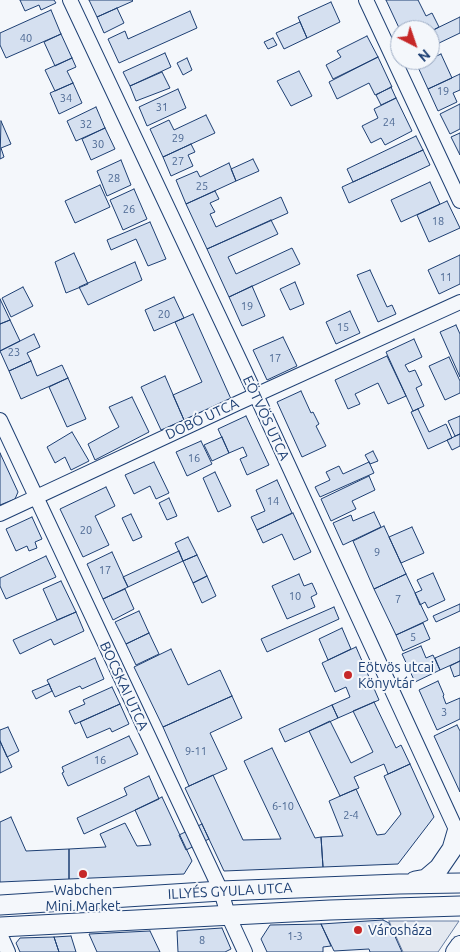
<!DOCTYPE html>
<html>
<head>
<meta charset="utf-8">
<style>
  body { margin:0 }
  #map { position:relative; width:460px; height:952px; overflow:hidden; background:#f4f7fb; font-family:Ubuntu,sans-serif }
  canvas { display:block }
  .north { position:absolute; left:390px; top:20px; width:50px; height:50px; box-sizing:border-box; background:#f4f7fb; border:1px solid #9eadc5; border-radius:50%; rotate:139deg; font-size:14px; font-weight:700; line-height:20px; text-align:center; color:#1d3f73 }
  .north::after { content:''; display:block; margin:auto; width:18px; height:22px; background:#c62828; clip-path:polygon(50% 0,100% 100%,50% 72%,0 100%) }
</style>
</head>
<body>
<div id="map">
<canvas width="460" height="952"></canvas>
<div class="north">N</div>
</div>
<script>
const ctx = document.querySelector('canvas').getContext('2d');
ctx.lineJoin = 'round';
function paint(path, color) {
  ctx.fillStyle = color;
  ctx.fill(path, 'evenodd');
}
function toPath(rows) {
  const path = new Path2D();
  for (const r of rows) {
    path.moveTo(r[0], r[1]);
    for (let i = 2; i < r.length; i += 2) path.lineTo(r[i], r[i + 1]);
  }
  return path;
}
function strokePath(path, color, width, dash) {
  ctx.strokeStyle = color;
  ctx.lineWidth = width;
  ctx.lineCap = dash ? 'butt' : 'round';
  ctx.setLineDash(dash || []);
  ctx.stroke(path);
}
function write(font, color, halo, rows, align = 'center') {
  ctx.font = font + ' Ubuntu,sans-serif';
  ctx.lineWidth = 4;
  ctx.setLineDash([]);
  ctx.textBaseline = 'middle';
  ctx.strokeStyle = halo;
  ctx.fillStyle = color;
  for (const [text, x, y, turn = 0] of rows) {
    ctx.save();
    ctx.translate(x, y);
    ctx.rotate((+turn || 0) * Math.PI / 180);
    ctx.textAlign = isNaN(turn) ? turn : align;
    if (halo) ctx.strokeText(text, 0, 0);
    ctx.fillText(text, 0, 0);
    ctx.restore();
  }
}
const parking = toPath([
  [389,921,459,921,438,952,403,952,389,921]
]);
paint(parking, '#e3e8f0');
strokePath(parking, '#687fa3', 1);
const building = toPath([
  [20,0,54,0,56,3,41,10,39,5,25,11,20,0],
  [89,0,132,0,133,1,97,17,89,0],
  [386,0,418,0,426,16,432,13,439,27,430,32,430,30,400,30,386,0],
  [331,2,340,22,307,38,298,17,331,2],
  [117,8,124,23,104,33,97,17,117,8],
  [51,10,61,34,6,58,0,45,0,33,51,10],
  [190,11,197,28,119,63,108,39,125,31,128,39,190,11],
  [460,17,460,33,437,44,431,31,460,17],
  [300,22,307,38,284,49,276,33,300,22],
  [61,34,72,58,55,66,44,42,61,34],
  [367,36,378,57,333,79,326,65,341,57,337,51,367,36],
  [273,38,277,45,268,49,264,42,273,38],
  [165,53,171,67,130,86,123,72,165,53],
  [441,54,452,78,428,89,417,65,441,54],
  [378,57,392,87,375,95,369,83,337,99,329,82,378,57],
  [72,58,76,67,67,71,73,83,55,91,45,70,72,58],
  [187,58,192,70,183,75,177,63,187,58],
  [299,71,312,96,291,106,277,81,299,71],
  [162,72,170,88,136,101,130,86,162,72],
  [460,74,460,90,453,93,457,102,438,111,428,89,460,74],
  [73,83,82,103,59,114,50,93,73,83],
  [391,87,396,98,381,105,376,95,391,87],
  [178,89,186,108,147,126,139,107,178,89],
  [396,98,412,131,385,145,381,138,371,143,362,126,378,118,374,109,396,98],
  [460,104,460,129,450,134,440,114,460,104],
  [96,107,105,128,76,141,67,121,96,107],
  [206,115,215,133,163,157,150,129,169,120,174,130,206,115],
  [1,121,11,144,1,148,4,157,0,159,1,121],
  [105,128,115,149,91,160,82,139,105,128],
  [460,133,460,155,451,137,460,133],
  [416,136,423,150,353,182,347,169,416,136],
  [191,144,195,152,188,155,193,166,171,176,163,157,191,144],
  [423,150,430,165,349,203,342,187,423,150],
  [253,159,259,171,236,181,231,169,253,159],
  [121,160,131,185,107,196,97,171,121,160],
  [229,163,236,181,186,204,176,180,197,171,200,177,229,163],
  [430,182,440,204,401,222,391,200,430,182],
  [100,185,110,207,75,223,65,201,100,185],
  [134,189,147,219,123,230,110,200,134,189],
  [215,191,219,199,210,203,215,212,210,214,216,227,281,197,288,213,207,249,186,204,215,191],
  [447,201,460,228,429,242,417,215,447,201],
  [271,220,278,234,228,257,236,274,292,248,300,264,229,297,207,249,271,220],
  [150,222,166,259,148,266,136,239,111,250,107,240,150,222],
  [74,253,88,284,66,293,55,262,74,253],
  [460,255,460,284,439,294,428,270,460,255],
  [135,262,142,280,88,305,79,287,135,262],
  [370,270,387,307,392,305,396,314,378,322,357,275,370,270],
  [295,282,304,304,290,310,280,289,295,282],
  [252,286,265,316,242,326,229,297,252,286],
  [23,287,33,306,11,317,2,298,23,287],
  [174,297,184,318,154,331,145,310,174,297],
  [0,299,10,320,0,324,0,299],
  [350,311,360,333,336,344,326,322,350,311],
  [193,314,231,399,184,420,173,395,202,382,175,322,193,314],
  [10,320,20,341,0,351,0,324,10,320],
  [456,325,460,334,460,377,440,332,456,325],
  [34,334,40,347,27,353,31,361,9,371,0,351,34,334],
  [283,337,297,366,267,380,253,350,283,337],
  [414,339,422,357,405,365,409,372,415,370,422,385,416,388,424,406,413,411,386,352,414,339],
  [387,356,406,396,388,404,378,383,355,394,360,404,348,409,335,380,387,356],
  [449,357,460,381,460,393,445,400,429,366,449,357],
  [31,361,37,376,62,365,68,378,21,399,9,371,31,361],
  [165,376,184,420,161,430,141,387,165,376],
  [68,378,86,419,67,427,49,387,68,378],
  [301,391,311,413,313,412,319,424,316,426,326,446,302,457,277,402,301,391],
  [132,397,149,432,95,460,88,444,119,427,109,407,132,397],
  [418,409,429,432,446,424,452,438,428,449,411,412,418,409],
  [246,416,269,465,247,475,240,459,247,456,243,447,229,453,218,429,246,416],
  [460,416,460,434,455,436,448,421,460,416],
  [72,432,89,461,71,470,65,457,55,463,47,447,72,432],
  [460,434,460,446,452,450,447,440,460,434],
  [222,437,229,453,212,461,204,445,222,437],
  [201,441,212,464,187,476,176,452,201,441],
  [373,451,378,461,370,464,365,455,373,451],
  [0,453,18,492,15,499,0,505,0,453],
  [154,462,169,493,156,499,150,486,134,494,125,475,154,462],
  [369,462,374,473,320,497,315,487,330,480,326,472,339,466,343,474,369,462],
  [215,472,231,506,218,512,203,478,215,472],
  [369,476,375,490,352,501,356,509,331,521,321,499,369,476],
  [277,480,292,513,257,530,251,517,265,511,256,490,277,480],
  [106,487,115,506,95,516,109,545,83,557,60,509,106,487],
  [169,498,177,516,167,520,159,503,169,498],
  [374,512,381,527,343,545,333,523,351,515,353,521,374,512],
  [293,513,311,552,294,560,282,534,263,543,257,530,293,513],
  [131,514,142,537,133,541,122,518,131,514],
  [32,517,42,539,35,542,37,548,29,551,27,546,16,551,6,529,32,517],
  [384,526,406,574,374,589,353,541,384,526],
  [412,527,424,553,401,563,389,537,412,527],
  [188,537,197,555,183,561,175,543,188,537],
  [179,551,183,561,128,587,123,577,179,551],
  [112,552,128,587,103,599,87,564,112,552],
  [197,555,207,576,193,583,183,561,197,555],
  [46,556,56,577,6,599,0,586,0,578,46,556],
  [433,573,445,600,428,608,425,602,420,605,415,593,422,590,417,580,433,573],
  [299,574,304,586,312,583,317,594,311,597,315,607,287,619,272,586,299,574],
  [406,574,428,620,396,635,374,589,406,574],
  [207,576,216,596,202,603,193,583,207,576],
  [61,581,76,612,57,620,43,589,61,581],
  [125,589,134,609,113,620,103,599,125,589],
  [460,604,460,611,436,622,433,616,460,604],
  [334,607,339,619,267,652,261,639,334,607],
  [139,611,149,633,126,644,115,622,139,611],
  [76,612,84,631,54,645,51,639,20,654,13,640,76,612],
  [423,623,430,639,403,651,396,635,423,623],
  [342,628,351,649,328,660,319,639,342,628],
  [149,633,159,654,136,665,126,644,149,633],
  [421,646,426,658,433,655,440,670,415,682,402,654,421,646],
  [356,647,379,700,338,718,332,705,350,697,346,687,335,692,322,663,356,647],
  [460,647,460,661,440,670,435,658,460,647],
  [171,649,188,685,220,670,232,696,163,727,134,667,171,649],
  [95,658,104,679,82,689,80,686,55,697,47,680,95,658],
  [460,661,460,675,454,677,450,666,460,661],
  [438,681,444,695,443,696,446,704,460,698,460,719,437,730,419,690,438,681],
  [49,684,52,691,36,699,32,691,49,684],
  [112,687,120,704,75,724,69,711,85,704,83,700,112,687],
  [232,696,242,718,210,733,227,769,189,786,163,727,232,696],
  [374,702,396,748,401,745,410,764,388,774,384,764,354,777,359,788,340,796,309,731,330,721,351,763,373,752,353,711,374,702],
  [120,704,129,724,112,732,110,728,87,738,80,722,120,704],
  [332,705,338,718,285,742,279,729,332,705],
  [457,725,460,731,460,792,434,736,457,725],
  [8,727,19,751,7,757,0,741,0,730,8,727],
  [129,736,138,754,68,786,62,773,64,772,62,767,129,736],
  [0,741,12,767,0,773,0,741],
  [272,748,315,838,321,837,323,867,224,871,185,788,213,775,243,840,281,839,244,761,272,748],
  [410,764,434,817,398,864,323,867,321,837,343,836,329,801,356,789,377,835,385,834,401,814,384,776,410,764],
  [149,776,159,799,84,834,77,818,127,795,124,788,149,776],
  [162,797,192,861,184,874,69,879,69,849,106,847,100,834,125,823,137,846,151,845,135,810,162,797],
  [11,817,26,851,69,849,69,879,0,882,0,822,11,817],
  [202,824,209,839,186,850,179,835,202,824],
  [383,920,389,923,402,952,370,952,369,949,334,951,321,924,383,920],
  [321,924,331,946,323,947,323,952,267,952,261,939,270,925,321,924],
  [222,928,231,949,225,952,178,952,177,931,222,928],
  [150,931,160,952,97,952,89,934,150,931],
  [71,936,76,952,59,952,54,937,71,936],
  [54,937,59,952,20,952,16,943,20,938,54,937]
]);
paint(building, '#d5e0f0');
strokePath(building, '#1d3f73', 1);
const minor = toPath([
  [70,0,256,395,460,838],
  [366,0,460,201],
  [0,420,221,891,228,915,245,952],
  [0,514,238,403,460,302],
  [0,934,8,952]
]);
const tertiary = toPath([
  [455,952,460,945]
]);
const secondary = toPath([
  [415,881,426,879,439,868,452,849,457,832],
  [0,905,221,891,399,884,460,883],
  [0,927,330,910,460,906]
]);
strokePath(minor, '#1d3f73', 16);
strokePath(tertiary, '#1d3f73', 20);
strokePath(secondary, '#1d3f73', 21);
strokePath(minor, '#f4f7fb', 14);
strokePath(tertiary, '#f4f7fb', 18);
strokePath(secondary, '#f4f7fb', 19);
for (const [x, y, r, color] of [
  [348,675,5,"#c62828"],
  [83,874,5,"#c62828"],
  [358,930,5,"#c62828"]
]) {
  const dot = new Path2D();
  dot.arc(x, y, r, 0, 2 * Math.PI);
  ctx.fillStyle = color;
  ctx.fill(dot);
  strokePath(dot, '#f4f7fb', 2);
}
write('11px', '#4b6792', null, [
  ["40",26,38],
  ["19",443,91],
  ["34",66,98],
  ["31",162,107],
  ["24",389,122],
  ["32",86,124],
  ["29",178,138],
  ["30",98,144],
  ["27",178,161],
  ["28",114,178],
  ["25",202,186],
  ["26",129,209],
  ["18",438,221],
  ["11",446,277],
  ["19",247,306],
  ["20",164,314],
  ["15",343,327],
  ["23",14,352],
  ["17",275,358],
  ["16",194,458],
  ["14",273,501],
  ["20",86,530],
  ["9",377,552],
  ["17",105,570],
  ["10",295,596],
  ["7",398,599],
  ["5",413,637],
  ["3",444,712],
  ["9-11",196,751],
  ["16",100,760],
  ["6-10",283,806],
  ["2-4",351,815],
  ["1-3",295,936],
  ["8",202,940]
]);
write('14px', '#1d3f73', '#f4f7fb', [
  ["EÖTVÖS UTCA",266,418,65],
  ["DOBÓ UTCA",202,419,-25],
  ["BOCSKAI UTCA",124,686,65],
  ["ILLYÉS GYULA UTCA",230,891,-3]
]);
write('14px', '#1d3f73', '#f4f7fb', [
  ["Eötvös utcai",358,667],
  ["Könyvtár",358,683],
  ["Wabchen",83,890,"center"],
  ["Mini Market",83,906,"center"],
  ["Városháza",368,930]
], 'left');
</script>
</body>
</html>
